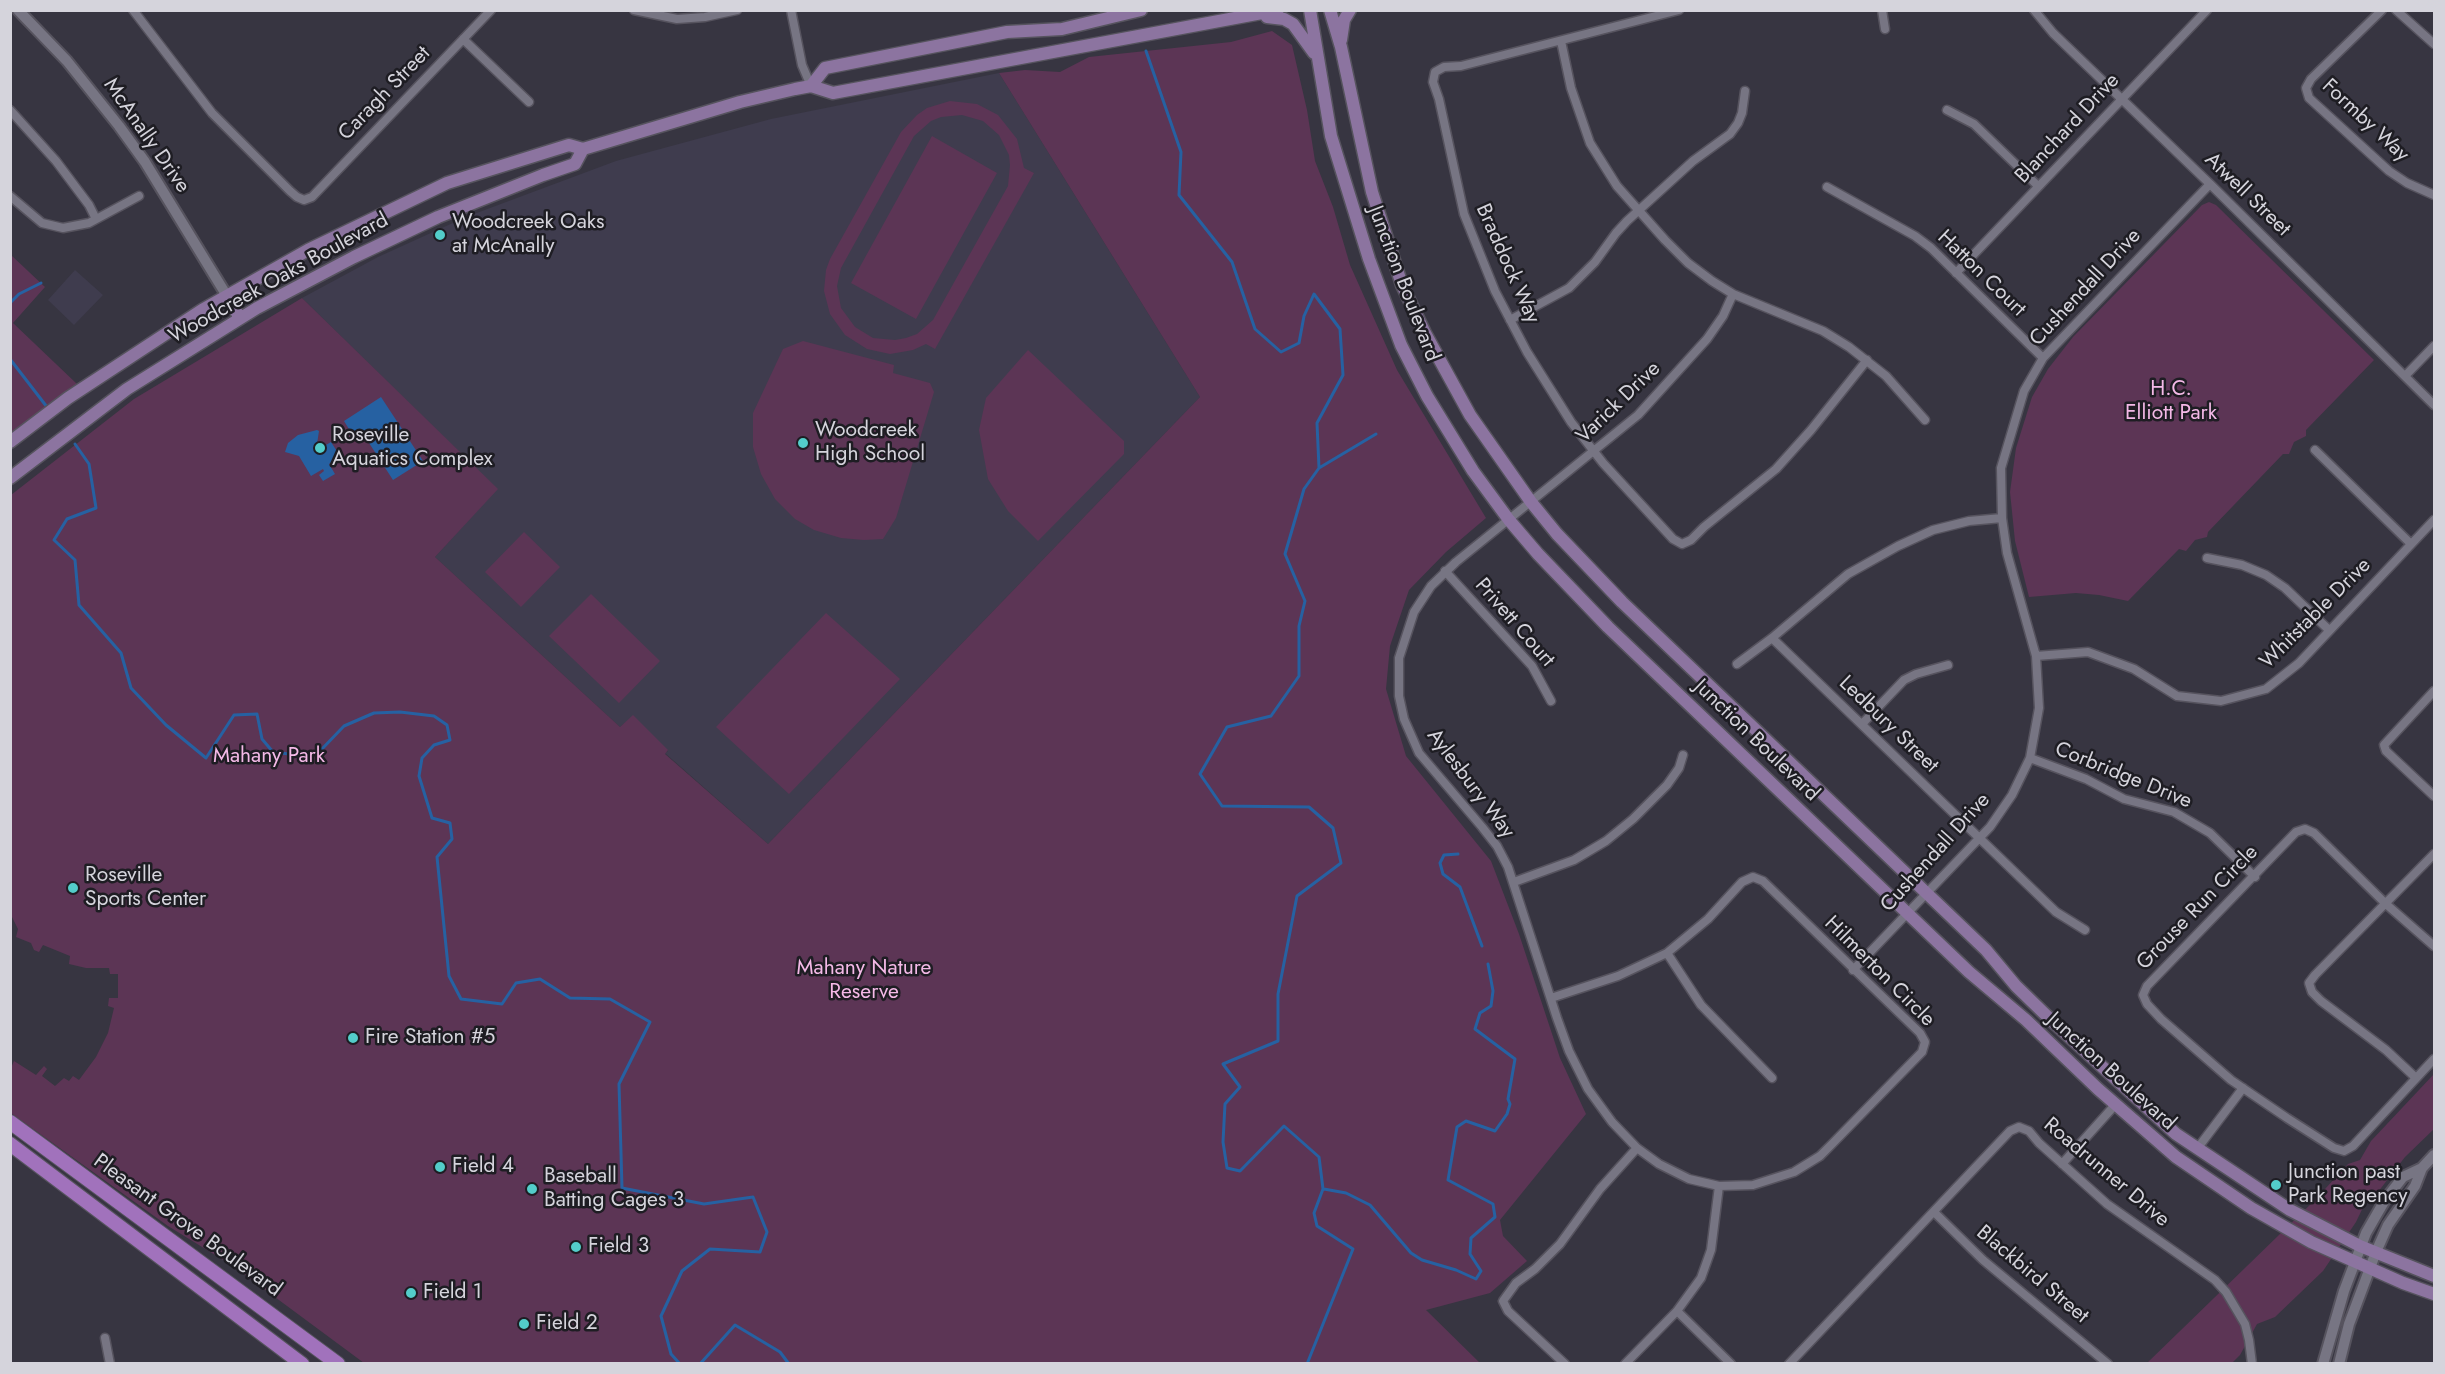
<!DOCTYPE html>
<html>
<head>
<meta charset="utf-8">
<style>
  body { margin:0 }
  #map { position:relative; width:2445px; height:1374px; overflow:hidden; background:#373541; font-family:Jost,sans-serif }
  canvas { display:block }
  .frame { position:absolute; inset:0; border:12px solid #d5d4dc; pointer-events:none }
</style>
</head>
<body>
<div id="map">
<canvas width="2445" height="1374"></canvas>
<div class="frame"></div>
</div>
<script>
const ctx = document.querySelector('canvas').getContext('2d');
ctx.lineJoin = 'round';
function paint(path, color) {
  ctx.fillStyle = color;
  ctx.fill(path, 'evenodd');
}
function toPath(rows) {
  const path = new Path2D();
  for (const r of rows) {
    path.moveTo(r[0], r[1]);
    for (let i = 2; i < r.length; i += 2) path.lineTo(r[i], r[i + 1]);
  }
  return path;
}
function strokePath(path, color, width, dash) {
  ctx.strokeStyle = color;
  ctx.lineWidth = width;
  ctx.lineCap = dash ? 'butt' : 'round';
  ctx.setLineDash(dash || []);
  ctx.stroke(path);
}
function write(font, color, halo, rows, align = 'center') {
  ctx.font = font + ' Jost,sans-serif';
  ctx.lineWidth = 5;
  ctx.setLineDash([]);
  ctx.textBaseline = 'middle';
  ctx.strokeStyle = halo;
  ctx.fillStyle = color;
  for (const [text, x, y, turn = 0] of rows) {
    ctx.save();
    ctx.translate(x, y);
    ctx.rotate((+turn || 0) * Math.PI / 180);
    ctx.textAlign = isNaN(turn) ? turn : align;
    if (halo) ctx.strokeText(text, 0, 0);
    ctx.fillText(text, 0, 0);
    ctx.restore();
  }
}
paint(toPath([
  [999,73,1200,397,768,844,665,753,668,751,633,716,620,727,435,557,497,489,302,298,378,257,466,217,616,161,771,119],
  [75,270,103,295,74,325,48,300]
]), '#3f3c4e');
paint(toPath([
  [1272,31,1292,45,1307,110,1315,161,1333,207,1350,265,1397,370,1486,518,1446,552,1409,590,1390,646,1386,689,1406,756,1491,861,1519,934,1560,1058,1586,1114,1500,1220,1503,1236,1527,1261,1490,1293,1426,1310,1480,1363,364,1363,233,1266,168,1226,11,1113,11,1068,14,1061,36,1075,44,1066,47,1069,42,1076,55,1086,64,1078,69,1081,73,1076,79,1080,96,1057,108,1033,114,1008,108,1006,109,998,118,998,118,974,110,974,109,968,86,968,69,964,70,956,43,945,39,952,34,950,31,943,16,937,18,929,11,915,11,495,134,399,302,298,498,489,435,557,620,727,633,715,668,750,665,754,768,844,1200,397,999,73,1025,70,1060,72,1089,57,1231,42],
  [950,101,977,104,998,115,1017,139,1024,168,1034,173,935,349,926,344,913,350,890,354,867,349,845,335,830,314,824,291,826,270,830,259,901,132,917,115,927,108],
  [962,115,983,121,999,135,1009,155,1010,165,1008,186,933,320,917,334,906,338,895,340,873,338,855,327,841,308,837,286,841,268,914,136,931,121,941,117],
  [932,136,997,173,916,319,851,283],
  [2209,202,2216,205,2374,360,2306,430,2306,436,2294,442,2289,454,2283,454,2208,532,2207,537,2195,540,2186,551,2179,549,2128,601,2099,595,2076,593,2029,597,2015,541,2010,492,2016,448,2032,397,2048,369,2073,337,2202,205],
  [11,255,45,287,13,323,77,384,64,397,11,435],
  [803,341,894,365,893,373,930,383,934,392,896,518,883,539,864,540,841,538,814,530,795,519,775,499,761,474,753,447,753,413,783,349],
  [1028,350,1124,441,1124,454,1038,541,1008,511,988,479,979,430,986,398],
  [524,532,560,567,521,607,485,572],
  [591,594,660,661,619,703,549,636],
  [826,613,900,679,789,794,716,727],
  [2434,1074,2434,1129,2405,1157,2378,1192,2368,1197,2356,1222,2323,1271,2275,1317,2257,1324,2240,1355,2232,1363,2146,1364,2314,1201,2348,1164,2360,1160,2371,1141]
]), '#5c3555');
paint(toPath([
  [381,397,423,461,393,480,360,429,352,434,344,421],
  [317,430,319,431,317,444,319,449,331,442,340,456,329,464,335,474,323,481,319,475,324,471,323,469,311,476,299,456,285,452,288,443,298,435]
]), '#2661a2');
strokePath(toPath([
  [1146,51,1181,152,1179,195,1232,262,1255,329,1281,352,1299,343,1304,316,1314,294,1340,329,1343,375,1317,423,1319,468,1304,489,1285,554,1305,601,1299,626,1299,676,1271,716,1227,727,1200,774,1222,806,1309,807,1333,828,1341,863,1297,896,1278,994,1278,1041,1223,1064,1240,1087,1225,1104,1223,1142,1227,1168,1240,1171,1284,1126,1319,1157,1323,1189,1314,1213,1317,1226,1353,1249,1307,1364],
  [10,303,19,294,41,283],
  [10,359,47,407],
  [75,444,89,464,96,508,67,519,54,540,75,560,79,605,121,653,131,688,166,725,206,758,234,715,257,714,262,739,273,752,305,756,321,750,344,726,374,713,400,712,434,716,447,725,450,740,434,745,422,758,419,776,432,818,450,823,452,839,437,857,449,976,461,999,502,1004,516,983,540,979,570,998,610,999,650,1022,619,1084,622,1188,704,1204,753,1197,767,1232,760,1252,710,1249,682,1271,661,1316,671,1354,680,1364],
  [1319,468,1376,434],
  [1458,854,1444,855,1440,863,1443,874,1460,887,1482,946],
  [1324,1189,1346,1193,1370,1205,1411,1253,1422,1260,1456,1270,1476,1279,1481,1271,1470,1254,1471,1238,1495,1217,1493,1204,1448,1180,1457,1127,1466,1121,1495,1131,1507,1114,1510,1104,1508,1099,1515,1059,1475,1029,1480,1013,1491,1006,1493,991,1488,964],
  [700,1364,735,1325,780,1352,789,1364]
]), '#2661a2', 3);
const minor = toPath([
  [133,10,212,113,290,191,297,197,304,200,312,197,491,10],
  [634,10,677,19,705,17,737,10],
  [791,10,802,65,811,86],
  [1679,10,1461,66,1444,67,1435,72,1433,82,1439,99,1464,214,1495,291,1527,352,1571,422,1603,463,1673,539,1682,544,1691,540,1704,527,1776,469,1811,430,1867,360],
  [1882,10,1885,29],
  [2034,10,2053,33,2210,184,2434,405],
  [2382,10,2311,79,2306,88,2309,98,2389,171,2407,183,2434,195],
  [2396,10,2434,44],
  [463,39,529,102],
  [1561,41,1571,88,1590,143,1617,186,1665,240,1688,263,1712,281,1733,294,1823,331,1849,347,1886,376,1925,420],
  [10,110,56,161,89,205,96,219],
  [1947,110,1974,124,2038,186],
  [1827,187,1915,236,1931,248,2043,358],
  [10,196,42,223,63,228,89,223,139,196],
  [1956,273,2207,10],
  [1510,320,1569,288,1595,262,1616,233,1627,221,1693,161,1730,134,1738,123,1742,113,1745,91],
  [2405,376,2434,346],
  [2315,450,2411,544],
  [2207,558,2242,565,2266,575,2285,588,2329,630],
  [1445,571,1532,666,1551,701],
  [1772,638,2056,912,2085,930],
  [2036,656,2088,652,2134,669,2177,696,2221,701,2266,689,2299,663,2434,520],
  [1737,664,1772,638,1848,574,1898,546,1933,530,1969,521,2002,518],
  [2434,691,2384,745,2386,751,2434,796],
  [1862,724,1904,680,1916,674,1948,665],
  [2030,758,2086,779,2124,799,2174,812,2210,833,2255,877],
  [1514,882,1574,860,1606,841,1633,819,1667,785,1679,768,1683,755],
  [2434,946,2386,904,2314,833,2305,829,2296,832,2147,986,2143,995,2147,1004,2161,1019,2231,1080,2287,1118,2334,1148,2344,1151,2353,1146,2434,1059],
  [1667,953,1701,1005,1772,1078],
  [1853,970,1990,827,2012,795,2030,758,2039,708,2036,656,2007,553,2002,518,2001,468,2024,391,2043,358,2210,184],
  [1551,998,1618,976,1667,953,1708,919,1742,882,1753,877,1763,881,1920,1033,1925,1042,1922,1052,1832,1144,1820,1156,1794,1172,1753,1185,1719,1186,1689,1179,1659,1164,1637,1148,1612,1122,1588,1089,1569,1051,1557,1018,1508,867,1497,846,1482,827,1419,753,1404,719,1399,696,1399,658,1414,612,1431,586,1456,562,1638,415,1707,339,1723,316,1733,294],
  [2416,1078,2386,1050,2321,1001,2312,992,2309,983,2315,975,2434,854],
  [2197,1149,2243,1088],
  [2062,1164,2115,1105],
  [1935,1213,1983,1260,2108,1364],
  [1677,1311,1731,1364],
  [105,1338,110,1364],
  [1565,1364,1508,1311,1503,1301,1516,1283,1535,1269,1560,1244,1600,1189,1637,1148],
  [1625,1364,1677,1311,1701,1278,1711,1250,1719,1186],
  [1789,1364,2010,1131,2019,1127,2029,1131,2039,1143,2107,1204,2215,1280,2226,1292,2245,1324,2249,1340,2252,1364]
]);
const tertiary = toPath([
  [18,10,67,61,119,126,145,162,227,296],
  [2323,1364,2344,1291,2366,1233,2385,1200,2403,1177,2422,1168],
  [2339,1364,2349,1324,2376,1252,2388,1225,2415,1186,2422,1168,2434,1155]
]);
const secondary = toPath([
  [1310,10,1331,136,1369,259,1401,345,1427,396,1473,471,1509,520,1538,554,1608,627,1969,972,2026,1020,2098,1089,2176,1157,2251,1208,2311,1242,2403,1283,2434,1294],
  [1330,10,1341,47,1372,192,1402,285,1425,333,1470,415,1531,502,1557,534,1622,602,1986,950,2016,986,2052,1021,2176,1134,2290,1210,2360,1246,2434,1276],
  [1267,17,1284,19,1293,24,1314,53],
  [1341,40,1344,20,1350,10],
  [811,86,825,68,1007,32,1062,29,1141,10],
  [227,296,240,318],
  [10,442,68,398,202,310,308,250,447,183,569,145,583,149,740,102,795,89,811,86,833,93,1278,10],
  [10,478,127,389,257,308,354,257,438,217,543,175,575,164,583,149]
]);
const primary = toPath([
  [10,1122,338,1364],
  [10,1144,302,1364]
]);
strokePath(minor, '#56535e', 11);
strokePath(tertiary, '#56535e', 14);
strokePath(secondary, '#56535e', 15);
strokePath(primary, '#56535e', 16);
strokePath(minor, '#777583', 8);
strokePath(tertiary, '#777583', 10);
strokePath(secondary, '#8c74a0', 12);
strokePath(primary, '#a172bc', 14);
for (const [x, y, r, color] of [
  [440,235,6,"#53cdca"],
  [803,443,6,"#53cdca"],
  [320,448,6,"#53cdca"],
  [73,888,6,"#53cdca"],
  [353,1038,6,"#53cdca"],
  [440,1167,6,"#53cdca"],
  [2276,1185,6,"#53cdca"],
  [532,1189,6,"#53cdca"],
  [576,1247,6,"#53cdca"],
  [411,1293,6,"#53cdca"],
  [524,1324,6,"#53cdca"]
]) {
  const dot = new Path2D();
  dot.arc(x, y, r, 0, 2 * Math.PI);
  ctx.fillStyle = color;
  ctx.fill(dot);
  strokePath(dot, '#1e1d23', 2);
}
write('21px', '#d5d4dc', '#1e1d23', [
  ["Caragh Street",385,94,-46],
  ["Formby Way",2365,121,43],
  ["Blanchard Drive",2068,129,-47],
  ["McAnally Drive",146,136,55],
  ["Atwell Street",2247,195,44],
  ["Braddock Way",1507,264,66],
  ["Hatton Court",1981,274,44],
  ["Woodcreek Oaks Boulevard",279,279,-29],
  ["Junction Boulevard",1403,284,69],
  ["Cushendall Drive",2086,288,-47],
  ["Varick Drive",1619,403,-44],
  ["Whitstable Drive",2316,614,-45],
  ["Privett Court",1514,623,49],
  ["Ledbury Street",1888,725,44],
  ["Junction Boulevard",1756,741,44],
  ["Corbridge Drive",2123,776,22],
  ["Aylesbury Way",1470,784,53],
  ["Cushendall Drive",1936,853,-48],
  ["Grouse Run Circle",2198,908,-46],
  ["Hilmerton Circle",1879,972,45],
  ["Junction Boulevard",2111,1072,42],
  ["Roadrunner Drive",2106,1173,40],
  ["Pleasant Grove Boulevard",187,1226,36],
  ["Blackbird Street",2032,1275,40]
]);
write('21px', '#d5d4dc', '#1e1d23', [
  ["Woodcreek Oaks",452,223],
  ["at McAnally",452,247],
  ["Woodcreek",815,431],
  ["High School",815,455],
  ["Roseville",332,436],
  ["Aquatics Complex",332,460],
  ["Roseville",85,876],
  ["Sports Center",85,900],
  ["Fire Station #5",365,1038],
  ["Field 4",452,1167],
  ["Junction past",2288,1173],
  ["Park Regency",2288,1197],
  ["Baseball",544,1177],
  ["Batting Cages 3",544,1201],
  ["Field 3",588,1247],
  ["Field 1",423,1293],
  ["Field 2",536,1324]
], 'left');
write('21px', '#f4b9e7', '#1e1d23', [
  ["H.C.",2171,390],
  ["Elliott Park",2171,414],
  ["Mahany Park",269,757],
  ["Mahany Nature",864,969],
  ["Reserve",864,993]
]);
</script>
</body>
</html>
